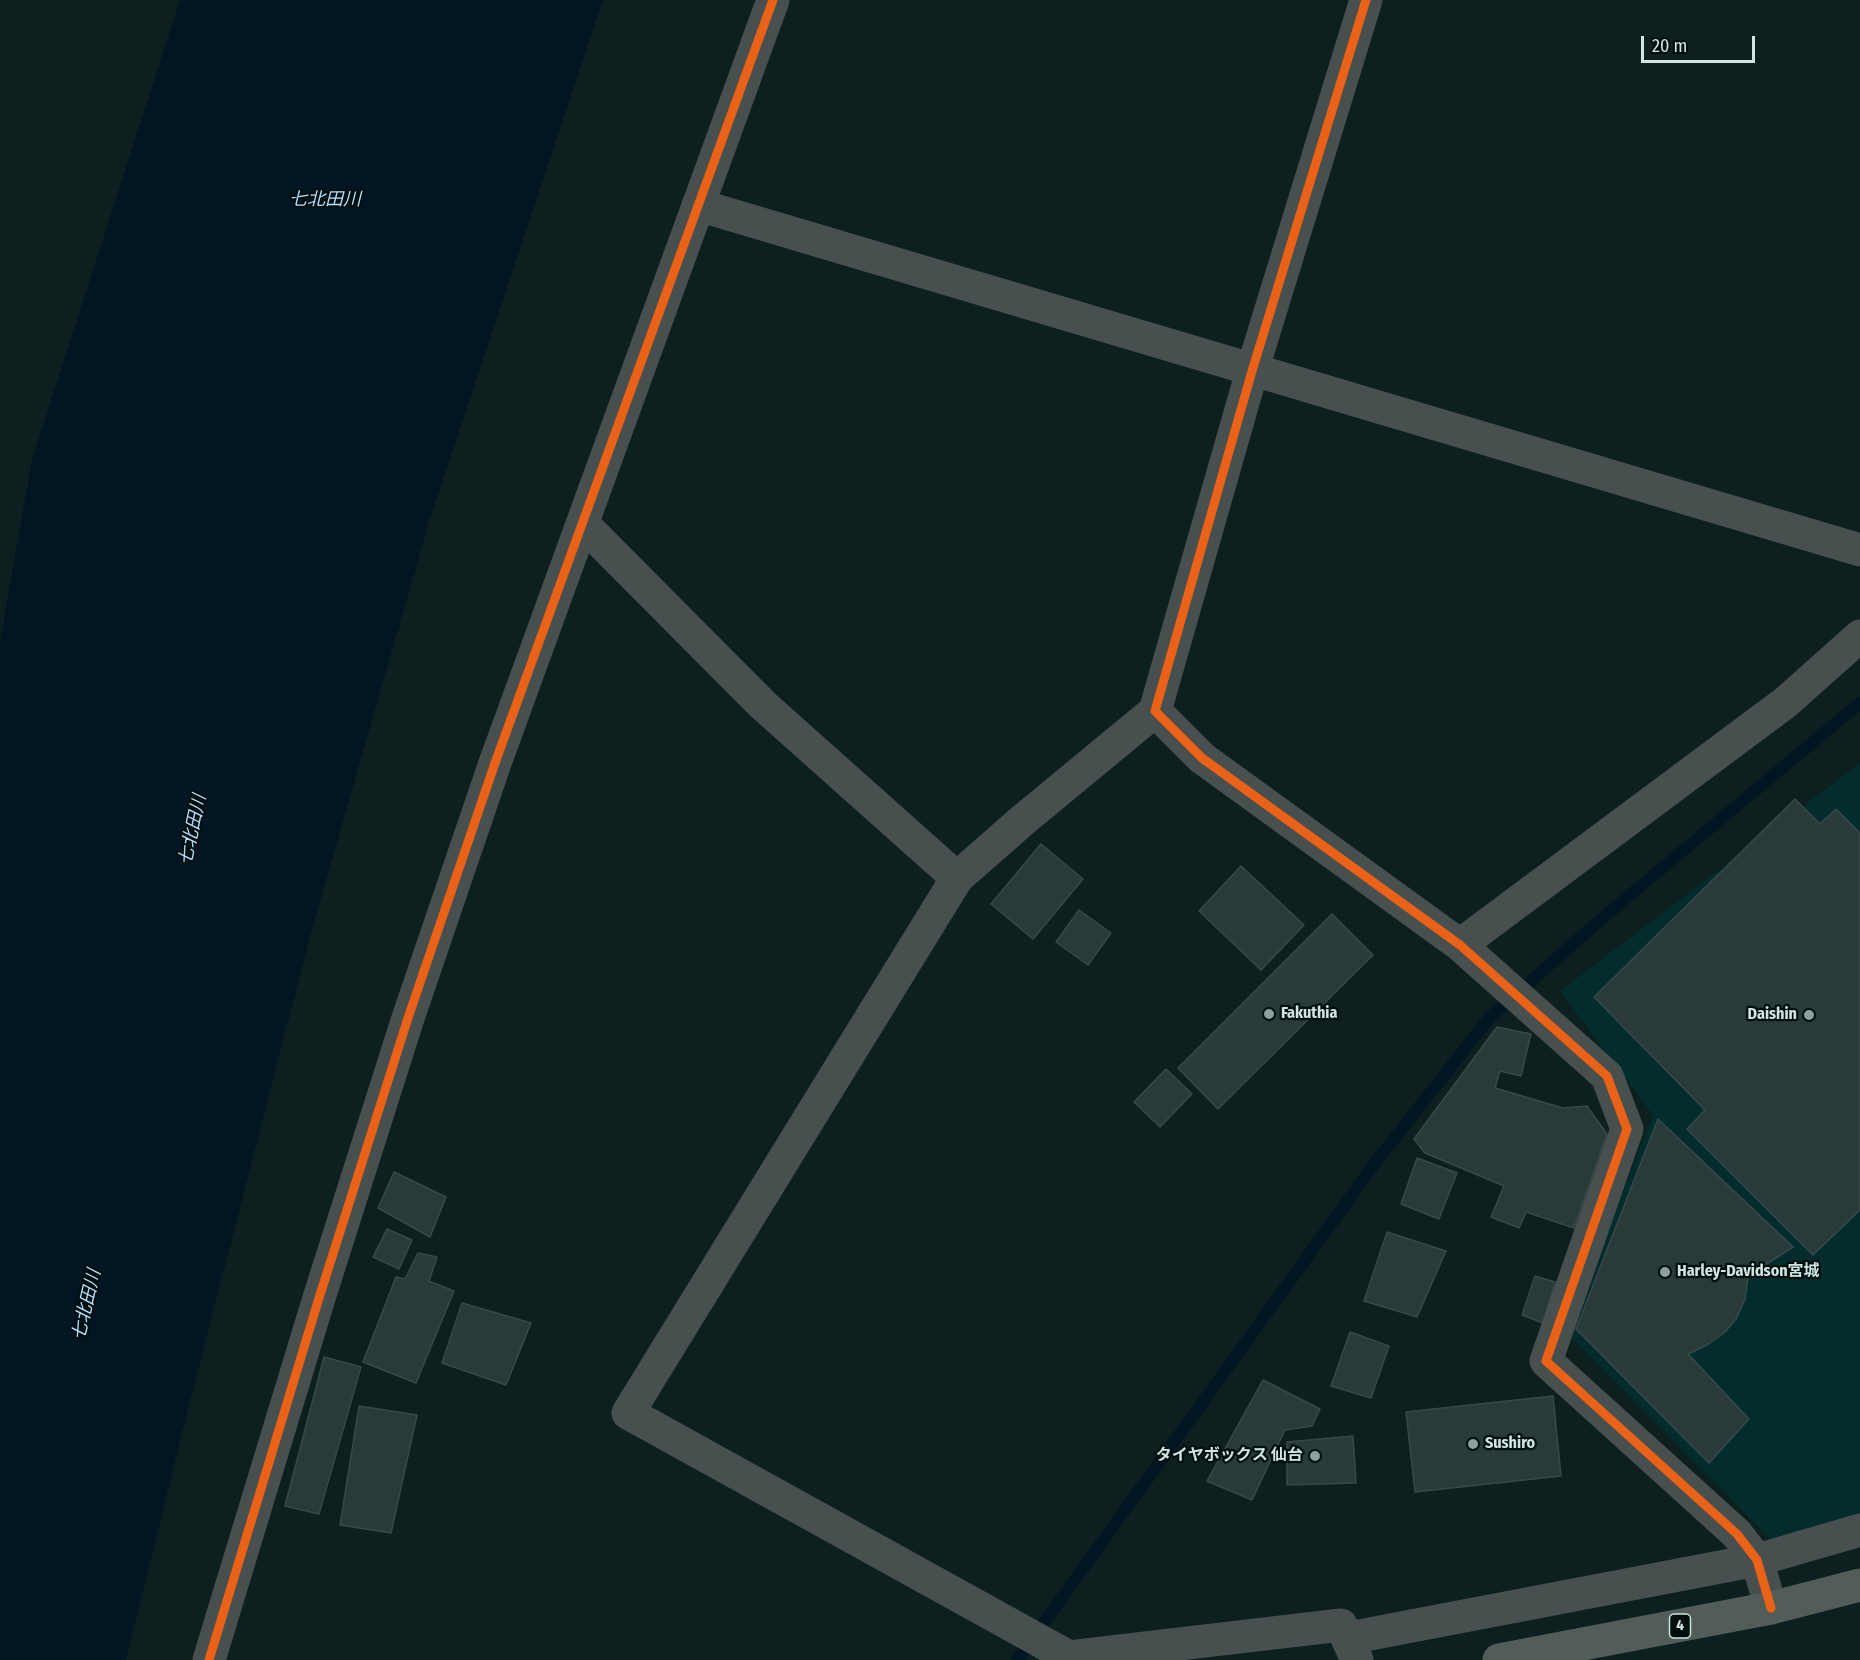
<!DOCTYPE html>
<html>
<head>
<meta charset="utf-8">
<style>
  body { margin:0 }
  #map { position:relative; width:1860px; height:1660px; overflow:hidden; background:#0d1f1f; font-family:"Fira Sans Condensed",sans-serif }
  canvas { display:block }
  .scale { position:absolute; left:1641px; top:36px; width:114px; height:27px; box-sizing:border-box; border:3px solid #cfe5e4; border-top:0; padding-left:8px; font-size:18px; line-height:21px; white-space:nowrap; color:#cfe5e4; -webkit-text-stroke:4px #010e0e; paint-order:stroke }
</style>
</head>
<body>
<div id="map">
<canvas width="1860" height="1660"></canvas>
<div class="scale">20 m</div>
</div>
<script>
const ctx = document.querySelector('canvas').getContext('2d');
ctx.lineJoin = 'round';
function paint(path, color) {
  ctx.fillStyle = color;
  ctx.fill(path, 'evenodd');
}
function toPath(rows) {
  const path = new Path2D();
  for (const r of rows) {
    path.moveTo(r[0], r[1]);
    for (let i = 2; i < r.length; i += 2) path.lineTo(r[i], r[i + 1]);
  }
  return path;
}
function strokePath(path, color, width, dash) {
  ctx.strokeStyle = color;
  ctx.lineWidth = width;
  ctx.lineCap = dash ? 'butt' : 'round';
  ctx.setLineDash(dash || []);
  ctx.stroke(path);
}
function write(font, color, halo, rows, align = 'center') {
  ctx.font = font + ' "Fira Sans Condensed","Noto Sans JP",sans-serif';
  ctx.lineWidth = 4.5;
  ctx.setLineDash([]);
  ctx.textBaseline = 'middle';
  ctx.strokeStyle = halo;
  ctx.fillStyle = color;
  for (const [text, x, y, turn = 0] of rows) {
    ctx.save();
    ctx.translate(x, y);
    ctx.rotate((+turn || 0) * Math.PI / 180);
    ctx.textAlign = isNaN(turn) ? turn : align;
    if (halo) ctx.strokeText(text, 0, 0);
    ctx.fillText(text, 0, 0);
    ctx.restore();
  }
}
paint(toPath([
  [1860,763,1860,1515,1774,1543,1568,1334,1653,1115,1560,991]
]), '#032d2d');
paint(toPath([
  [180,0,603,0,430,518,310,936,190,1401,126,1660,0,1660,0,642,32,460]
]), '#011523');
strokePath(toPath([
  [1017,1660,1372,1167,1490,1017,1606,915,1860,703]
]), '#011523', 12);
const building = toPath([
  [1795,799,1820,824,1836,809,1860,833,1860,1210,1813,1255,1687,1129,1705,1110,1594,997,1795,799],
  [1041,844,1083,879,1033,939,991,904,1041,844],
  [1241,866,1304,925,1261,970,1199,911,1241,866],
  [1079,910,1111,933,1088,965,1056,942,1079,910],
  [1332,914,1373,955,1218,1109,1178,1068,1332,914],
  [1497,1027,1531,1034,1521,1076,1500,1071,1495,1088,1563,1108,1587,1106,1607,1134,1574,1228,1526,1212,1519,1228,1491,1217,1504,1186,1425,1153,1414,1139,1497,1027],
  [1166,1069,1192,1094,1160,1127,1134,1102,1166,1069],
  [1658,1119,1793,1247,1748,1276,1745,1299,1736,1319,1724,1333,1707,1345,1688,1354,1749,1419,1709,1463,1576,1329,1658,1119],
  [1417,1158,1457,1173,1439,1219,1401,1204,1417,1158],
  [394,1172,446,1197,430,1237,378,1208,394,1172],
  [387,1229,412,1240,399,1269,373,1257,387,1229],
  [1387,1232,1446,1251,1417,1317,1364,1301,1387,1232],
  [418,1253,437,1257,429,1281,454,1291,416,1383,363,1362,396,1277,405,1279,418,1253],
  [1535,1276,1555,1282,1543,1323,1522,1315,1535,1276],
  [462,1303,531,1323,506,1385,442,1363,462,1303],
  [1350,1332,1389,1346,1371,1398,1331,1386,1350,1332],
  [324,1357,361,1367,319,1514,285,1506,324,1357],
  [1263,1380,1320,1409,1312,1426,1285,1430,1252,1500,1207,1481,1263,1380],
  [1553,1396,1561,1476,1415,1492,1406,1412,1553,1396],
  [359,1406,417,1415,391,1533,340,1525,359,1406],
  [1353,1436,1356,1483,1287,1485,1287,1442,1353,1436]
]);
paint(building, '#293a3b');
strokePath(building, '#39494b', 1.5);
strokePath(toPath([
  [1366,0,1252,371,1155,711,1202,758,1460,945,1607,1076,1627,1129,1546,1361,1737,1534,1757,1560,1771,1608],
  [698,205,1860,550],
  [583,524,763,705,957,878],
  [1155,711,1023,820,957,878,628,1413,1069,1657,1341,1625,1357,1660],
  [1460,945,1786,702,1860,636],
  [1349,1638,1757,1560,1860,1530],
  [209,1660,319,1298,408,1018,495,763,773,0]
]), '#47504e', 33);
strokePath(toPath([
  [1499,1660,1771,1608,1860,1585]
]), '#525d5a', 33);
strokePath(toPath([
  [1366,0,1252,371,1155,711,1202,758,1460,945,1607,1076,1627,1129,1546,1361,1737,1534,1757,1560,1771,1608],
  [209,1660,319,1298,408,1018,495,763,773,0]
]), '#ea6118', 9);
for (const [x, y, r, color] of [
  [1269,1014,6,"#8ba09f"],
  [1809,1015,6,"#8ba09f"],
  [1665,1272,6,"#8ba09f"],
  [1473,1444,6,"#8ba09f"],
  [1315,1456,6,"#8ba09f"]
]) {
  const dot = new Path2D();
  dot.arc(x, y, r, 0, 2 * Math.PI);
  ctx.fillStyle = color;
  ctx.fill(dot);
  strokePath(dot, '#010e0e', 2);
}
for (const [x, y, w] of [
  [1680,1626,21]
]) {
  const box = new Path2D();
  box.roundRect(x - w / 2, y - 12, w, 24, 4.5);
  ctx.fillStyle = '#010e0e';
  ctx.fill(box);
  strokePath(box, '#cfe5e4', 1.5);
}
write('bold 15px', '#cfe5e4', null, [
  ["4",1680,1626]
]);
write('bold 16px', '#cfe5e4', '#010e0e', [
  ["Fakuthia",1281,1014],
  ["Daishin",1797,1015,"right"],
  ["Harley-Davidson宮城",1677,1272],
  ["Sushiro",1485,1444],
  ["タイヤボックス 仙台",1303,1456,"right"]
], 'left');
write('italic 18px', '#b2ddfc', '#010e0e', [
  ["七北田川",325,200],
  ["七北田川",193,830,-78],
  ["七北田川",87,1305,-77]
]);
</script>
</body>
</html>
